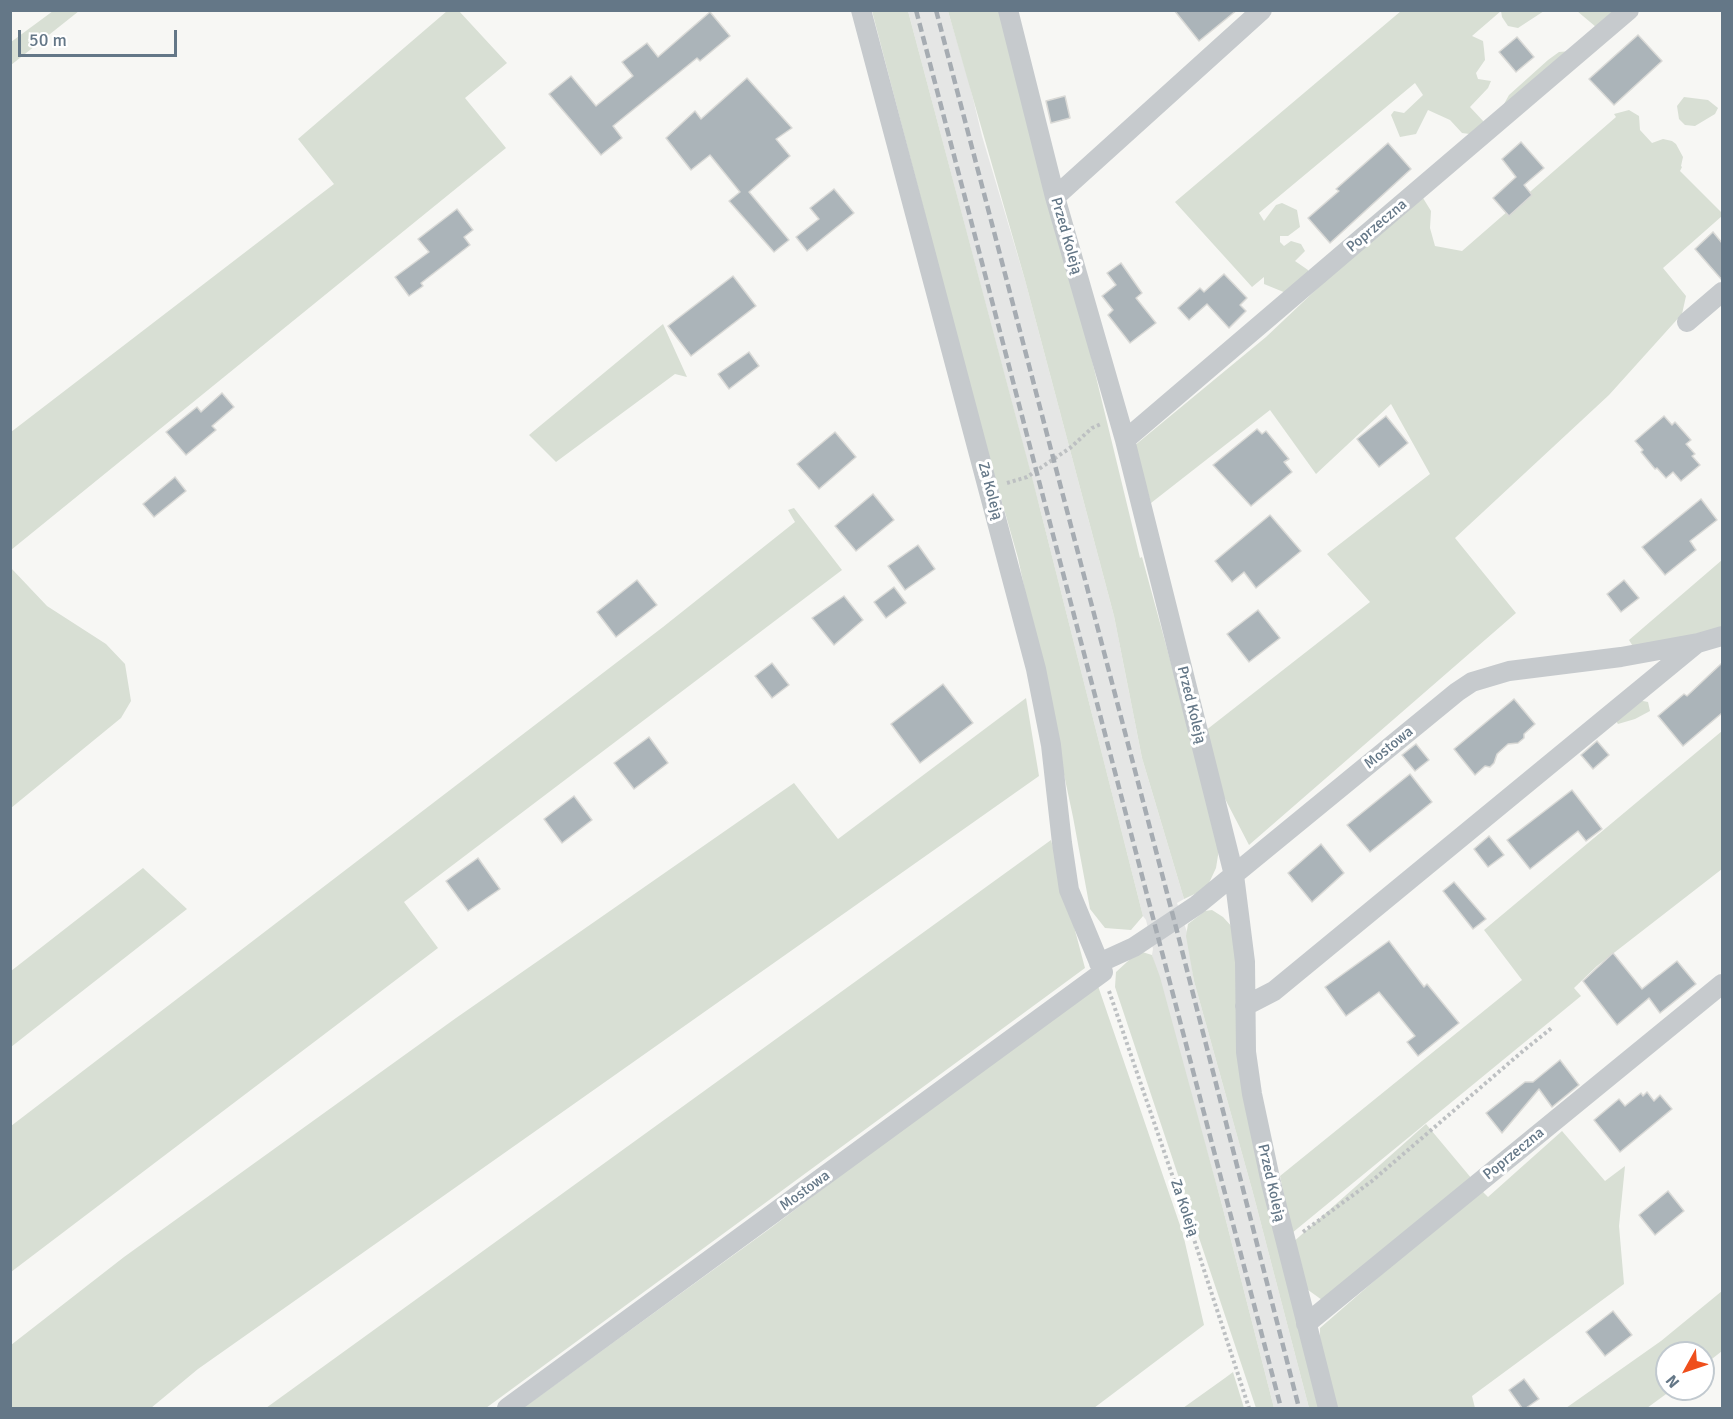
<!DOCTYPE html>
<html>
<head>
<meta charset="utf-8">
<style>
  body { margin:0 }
  #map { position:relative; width:1733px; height:1419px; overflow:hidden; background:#f7f7f4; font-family:Signika,sans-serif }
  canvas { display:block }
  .frame { position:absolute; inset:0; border:12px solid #647787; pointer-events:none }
  .north { position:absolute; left:1655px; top:1341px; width:60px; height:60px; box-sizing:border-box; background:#fff; border:2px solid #c1c9cf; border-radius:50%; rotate:230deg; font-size:16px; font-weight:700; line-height:24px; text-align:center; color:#647787 }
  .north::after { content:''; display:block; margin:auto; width:21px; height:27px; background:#ef4f1c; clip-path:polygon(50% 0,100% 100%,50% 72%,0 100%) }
  .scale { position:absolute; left:18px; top:30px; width:159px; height:27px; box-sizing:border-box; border:3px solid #647787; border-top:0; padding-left:8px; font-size:18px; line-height:21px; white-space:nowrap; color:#647787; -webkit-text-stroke:4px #fff; paint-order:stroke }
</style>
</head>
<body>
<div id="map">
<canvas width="1733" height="1419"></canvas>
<div class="frame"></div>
<div class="north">N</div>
<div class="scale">50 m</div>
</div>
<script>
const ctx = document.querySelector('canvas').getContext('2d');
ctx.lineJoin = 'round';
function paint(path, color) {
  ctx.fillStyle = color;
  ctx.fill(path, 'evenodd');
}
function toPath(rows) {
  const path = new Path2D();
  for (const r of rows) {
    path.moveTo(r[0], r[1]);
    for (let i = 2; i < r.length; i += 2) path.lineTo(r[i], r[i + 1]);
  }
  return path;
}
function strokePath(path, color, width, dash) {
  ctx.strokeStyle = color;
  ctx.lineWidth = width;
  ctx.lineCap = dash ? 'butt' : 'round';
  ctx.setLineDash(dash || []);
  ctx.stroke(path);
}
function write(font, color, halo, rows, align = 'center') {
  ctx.font = font + ' Signika,sans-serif';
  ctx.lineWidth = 6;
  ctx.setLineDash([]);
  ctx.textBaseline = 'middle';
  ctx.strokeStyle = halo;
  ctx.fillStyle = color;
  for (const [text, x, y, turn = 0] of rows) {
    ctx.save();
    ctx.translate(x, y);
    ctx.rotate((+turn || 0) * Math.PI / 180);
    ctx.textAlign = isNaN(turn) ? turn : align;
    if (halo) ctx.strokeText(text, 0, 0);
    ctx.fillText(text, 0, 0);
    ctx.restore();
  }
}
paint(toPath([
  [908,11,948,11,969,82,982,136,1025,280,1114,616,1142,758,1184,899,1177,903,1187,932,1194,981,1253,1193,1309,1408,1274,1408,1222,1205,1152,955,1153,949,1146,920,1143,916,1040,509]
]), '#e5e6e5');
paint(toPath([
  [53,11,79,11,11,65,11,42],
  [447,11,459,11,507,63,465,98,506,148,11,550,11,432,334,184,298,139],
  [872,11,908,11,1033,481,1143,916,1131,930,1105,928,1090,909,1073,817,1018,558,978,418],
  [948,11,1001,11,1089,348,1140,558,1142,557,1220,843,1216,868,1209,883,1199,892,1184,899,1142,758,1114,616,1025,280],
  [1401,11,1544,11,1518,28,1508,26,1502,17,1501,11,1472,36,1483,41,1484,49,1485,60,1476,73,1478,79,1491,81,1488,88,1470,107,1484,122,1477,135,1462,133,1450,120,1428,110,1416,134,1400,137,1391,115,1394,111,1404,113,1423,95,1415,83,1259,213,1264,221,1276,205,1282,203,1297,210,1300,227,1288,236,1280,236,1280,242,1284,246,1291,241,1301,244,1305,251,1295,261,1308,270,1308,278,1286,293,1264,284,1264,277,1252,287,1175,202],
  [1577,11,1577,10,1621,11,1596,27],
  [1571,51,1499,113,1509,95,1548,60,1559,52],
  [1684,97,1708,100,1718,108,1715,114,1695,126,1685,125,1679,119,1677,106],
  [1629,110,1639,116,1640,130,1652,143,1663,139,1672,141,1676,144,1683,157,1681,166,1682,167,1680,171,1722,213,1722,216,1663,268,1686,296,1682,314,1609,395,1455,538,1516,613,1249,845,1222,793,1205,731,1370,602,1327,554,1430,474,1391,404,1316,474,1270,410,1151,503,1134,446,1266,337,1340,267,1423,198,1431,211,1430,228,1435,246,1462,251,1616,117,1614,114],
  [663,324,687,377,675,374,556,462,529,435],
  [794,508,842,570,404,902,438,948,11,1272,11,1126,663,627,795,522,788,510],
  [1722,560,1722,628,1634,648,1629,640],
  [11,568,47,606,106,644,125,664,131,701,121,718,11,808],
  [1026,698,1039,776,198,1369,151,1408,11,1408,11,1345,124,1257,456,1018,794,783,838,839],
  [1638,700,1648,702,1650,711,1635,719,1618,724,1614,718],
  [1722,731,1722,869,1597,966,1574,988,1581,996,1292,1233,1280,1176,1522,980,1484,930],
  [1051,840,1085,968,486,1408,266,1408],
  [143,868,187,909,11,1047,11,971],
  [1212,910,1223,917,1234,929,1237,954,1238,1024,1322,1408,1309,1408,1253,1193,1194,981,1186,936,1188,924,1205,911],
  [1139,951,1152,955,1160,977,1222,1205,1274,1408,1256,1408,1115,987,1116,972],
  [1097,983,1183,1234,1204,1325,1094,1408,523,1408,768,1230],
  [1426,1124,1477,1185,1322,1300,1304,1287,1291,1244],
  [1562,1131,1605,1181,1625,1166,1619,1226,1624,1284,1472,1396,1475,1408,1337,1408,1320,1340,1320,1328,1480,1189,1488,1197],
  [1722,1291,1722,1351,1703,1366,1703,1353,1667,1353,1667,1389,1673,1389,1647,1408,1566,1408,1661,1341],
  [1233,1372,1244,1408,1183,1408,1225,1378]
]), '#d8dfd4');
const building = toPath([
  [1174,10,1237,10,1199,41,1174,10],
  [710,12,730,36,700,61,697,58,613,126,622,138,601,155,549,94,571,76,596,106,633,76,622,62,647,43,658,57,710,12],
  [1638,35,1662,61,1614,105,1589,79,1638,35],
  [1517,37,1534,57,1516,72,1499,52,1517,37],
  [747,78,792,128,776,139,790,156,749,192,789,240,774,252,729,201,740,192,710,155,691,170,666,138,695,111,701,119,747,78],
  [1065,96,1070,118,1051,123,1046,101,1065,96],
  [1521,142,1544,168,1524,185,1532,195,1509,216,1493,198,1516,177,1502,159,1521,142],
  [1388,143,1411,169,1330,243,1308,218,1339,191,1336,189,1388,143],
  [834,189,854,213,807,251,796,237,819,219,810,208,834,189],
  [457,209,473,230,464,237,470,245,421,283,423,286,409,296,395,277,429,252,418,239,457,209],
  [1713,232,1722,243,1722,280,1695,249,1713,232],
  [1121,263,1142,293,1136,298,1156,323,1130,343,1108,315,1113,310,1102,296,1116,285,1107,273,1121,263],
  [1224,274,1247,298,1240,305,1246,311,1229,328,1207,304,1189,320,1178,308,1200,288,1204,292,1224,274],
  [733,276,756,306,691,356,668,326,733,276],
  [749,352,759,366,729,389,718,374,749,352],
  [222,393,234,407,212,426,216,430,186,455,166,432,197,407,201,412,222,393],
  [1386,416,1408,443,1379,467,1357,439,1386,416],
  [1664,416,1672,425,1675,422,1691,440,1686,444,1695,454,1692,456,1700,465,1681,481,1673,472,1666,478,1657,468,1655,469,1641,452,1643,450,1635,441,1664,416],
  [1257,429,1262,434,1266,431,1289,459,1284,462,1292,472,1251,506,1213,465,1257,429],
  [835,432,856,457,819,489,797,464,835,432],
  [175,477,186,491,154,517,143,504,175,477],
  [873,494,894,520,856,551,835,526,873,494],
  [1701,499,1717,520,1690,541,1696,550,1665,575,1642,547,1701,499],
  [1270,515,1301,551,1256,588,1244,572,1232,582,1215,561,1270,515],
  [918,545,935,569,905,590,888,566,918,545],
  [637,580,657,605,616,637,597,612,637,580],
  [1624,580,1639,598,1621,612,1607,594,1624,580],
  [894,587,906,603,886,618,874,602,894,587],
  [844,596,863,620,834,645,812,618,844,596],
  [1258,610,1280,638,1249,662,1227,634,1258,610],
  [772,663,789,685,772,698,755,676,772,663],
  [1722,663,1722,713,1683,746,1658,716,1684,694,1687,696,1722,663],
  [943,684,973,723,920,763,891,724,943,684],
  [1514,699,1535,724,1524,734,1524,738,1518,743,1508,744,1497,754,1494,763,1490,767,1485,766,1475,775,1454,749,1514,699],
  [649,737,668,763,634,789,614,763,649,737],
  [1597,741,1609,755,1593,769,1581,755,1597,741],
  [1416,744,1429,760,1415,771,1402,755,1416,744],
  [1410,774,1432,802,1370,852,1347,825,1410,774],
  [1572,790,1602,829,1586,841,1578,831,1530,869,1507,840,1572,790],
  [574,796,592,820,562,843,544,819,574,796],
  [1489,836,1504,855,1488,867,1474,849,1489,836],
  [1321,844,1344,873,1312,902,1288,873,1321,844],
  [478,858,500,889,468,911,446,881,478,858],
  [1454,882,1486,919,1473,929,1443,891,1454,882],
  [1389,941,1424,987,1427,984,1459,1023,1418,1056,1407,1042,1415,1036,1379,992,1346,1016,1325,987,1389,941],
  [1613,953,1642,989,1677,961,1696,984,1660,1013,1649,998,1617,1025,1583,981,1613,953],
  [1560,1060,1579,1085,1552,1107,1539,1089,1502,1133,1486,1113,1525,1082,1533,1082,1560,1060],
  [1647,1092,1654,1101,1660,1095,1672,1109,1620,1152,1594,1120,1619,1099,1625,1106,1641,1093,1643,1096,1647,1092],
  [1668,1191,1684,1211,1655,1235,1639,1215,1668,1191],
  [1613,1311,1632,1335,1605,1356,1586,1332,1613,1311],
  [1524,1379,1539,1399,1526,1408,1522,1408,1509,1390,1524,1379]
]);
paint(building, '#abb4b9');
strokePath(building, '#d9d9d6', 1.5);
strokePath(toPath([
  [1007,483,1027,477,1070,448,1092,428,1101,424],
  [1109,991,1191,1230,1249,1408],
  [1303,1232,1372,1181,1523,1051,1553,1027]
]), '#bdc0c2', 4, [3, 3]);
strokePath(toPath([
  [1008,10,1055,197,1125,440,1234,875,1245,962,1246,1052,1252,1094,1271,1183,1328,1408],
  [1055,197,1262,10],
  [1687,322,1722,292],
  [1125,440,1629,10],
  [1099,963,1134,947,1197,905,1457,692,1472,682,1509,671,1621,657,1698,643,1722,636],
  [1245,1006,1274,991,1696,644],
  [1306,1324,1722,984],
  [507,1408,1103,972,1069,890,1062,843,1051,745,1036,669,861,10]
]), '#c6cacd', 20);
strokePath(toPath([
  [916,10,1281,1408],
  [936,10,1178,935,1299,1408]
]), '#a6acb2', 4.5, [9, 4.5]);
write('15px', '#647787', '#fff', [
  ["Poprzeczna",1377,226,-40],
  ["Przed Koleją",1066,236,74],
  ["Za Koleją",990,491,75],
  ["Przed Koleją",1191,705,76],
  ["Mostowa",1389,748,-39],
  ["Poprzeczna",1514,1154,-39],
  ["Przed Koleją",1271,1183,77],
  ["Mostowa",805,1191,-36],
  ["Za Koleją",1184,1208,71]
]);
</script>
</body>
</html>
